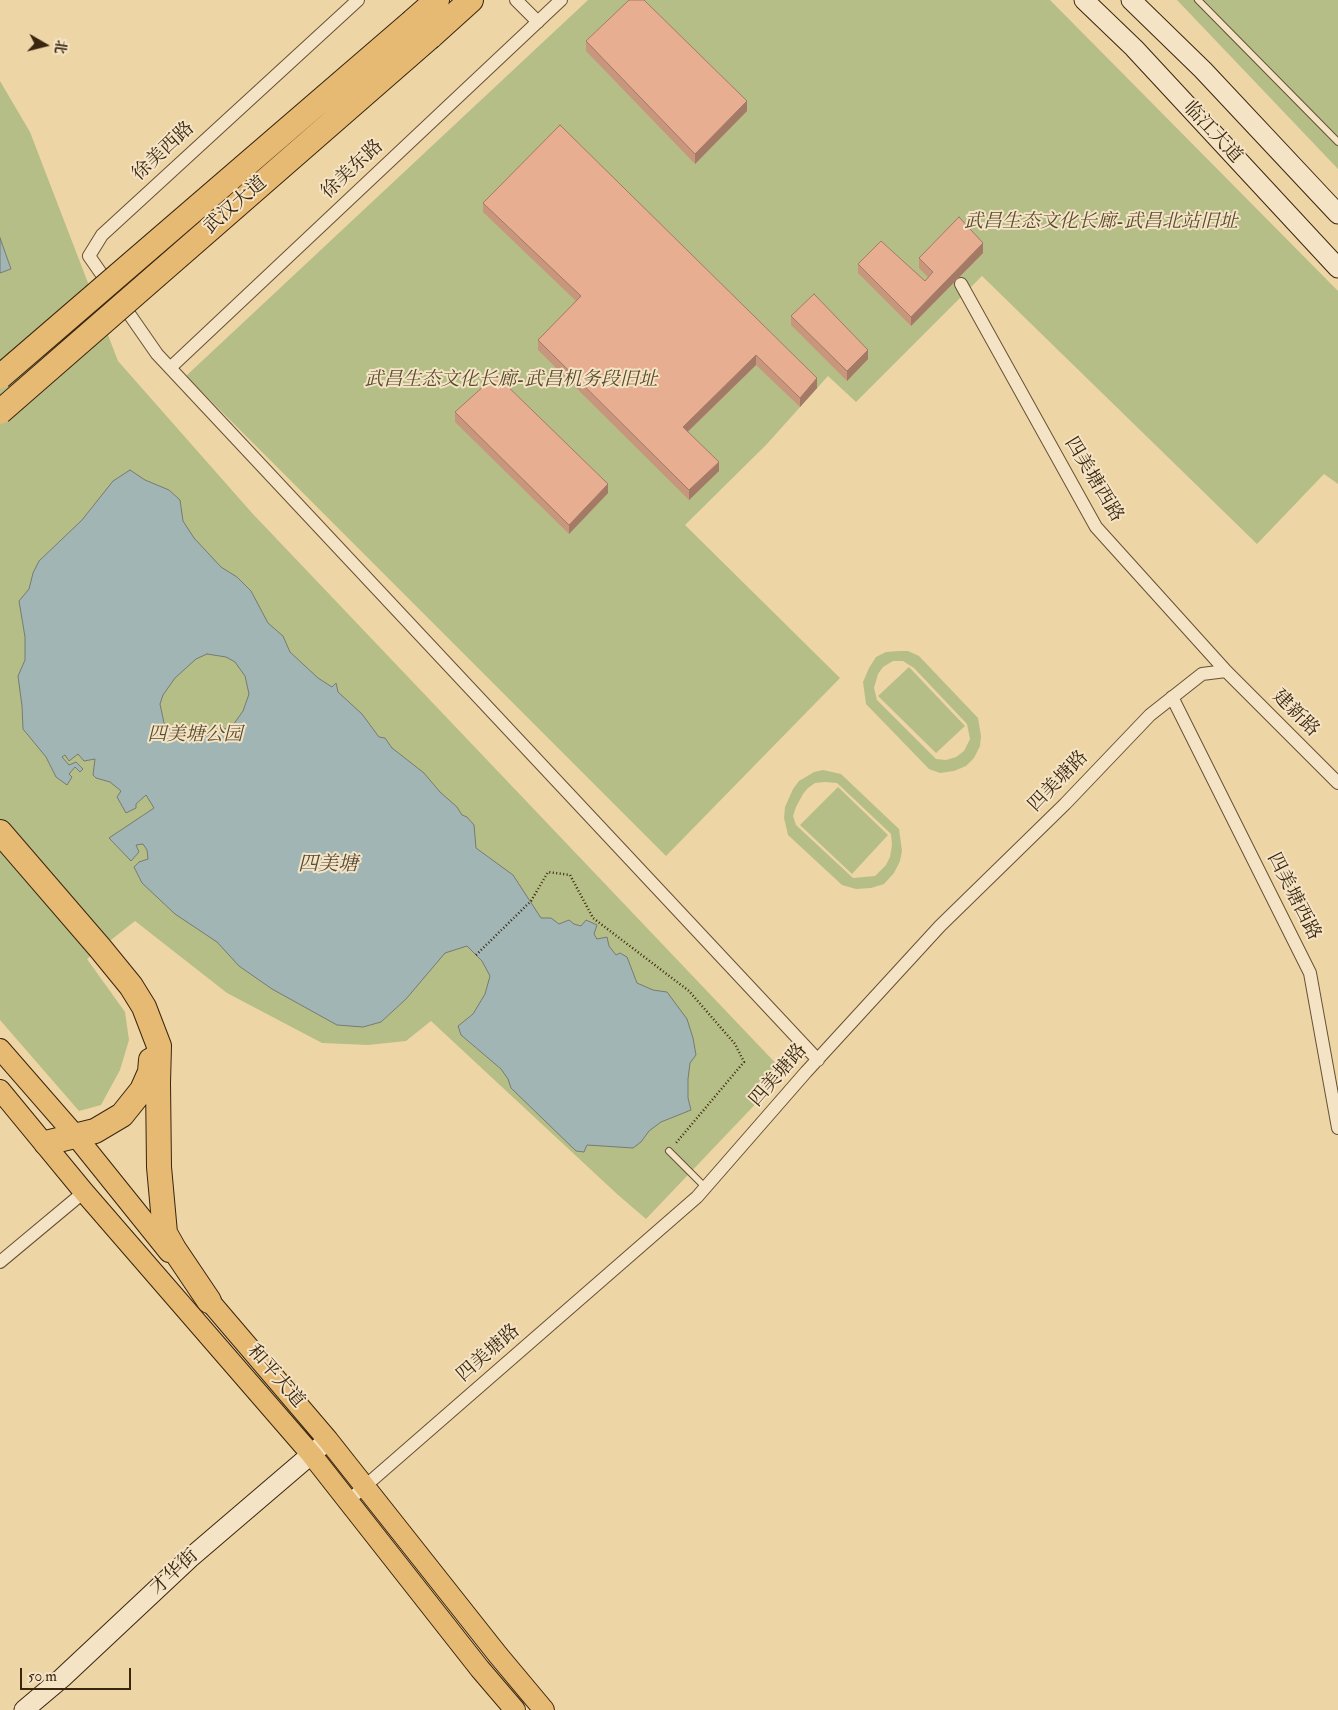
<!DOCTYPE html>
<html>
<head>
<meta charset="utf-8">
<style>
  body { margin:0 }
  #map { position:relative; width:1338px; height:1710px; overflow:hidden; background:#eed5a6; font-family:"IM FELL Double Pica","Noto Serif SC",serif }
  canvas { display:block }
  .north { position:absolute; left:20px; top:20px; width:50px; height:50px; -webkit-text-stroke:4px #f4e4c5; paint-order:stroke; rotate:98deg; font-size:14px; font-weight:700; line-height:20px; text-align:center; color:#3a250f }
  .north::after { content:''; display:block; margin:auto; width:18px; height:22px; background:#3a250f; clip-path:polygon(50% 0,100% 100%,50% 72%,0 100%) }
  .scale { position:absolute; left:20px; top:1668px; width:111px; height:22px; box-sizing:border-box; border:2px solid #3a250f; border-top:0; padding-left:6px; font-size:15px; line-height:18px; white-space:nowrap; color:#3a250f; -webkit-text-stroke:4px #f4e4c5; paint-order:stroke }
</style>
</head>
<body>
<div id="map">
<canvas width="1338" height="1710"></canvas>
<div class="north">北</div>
<div class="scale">50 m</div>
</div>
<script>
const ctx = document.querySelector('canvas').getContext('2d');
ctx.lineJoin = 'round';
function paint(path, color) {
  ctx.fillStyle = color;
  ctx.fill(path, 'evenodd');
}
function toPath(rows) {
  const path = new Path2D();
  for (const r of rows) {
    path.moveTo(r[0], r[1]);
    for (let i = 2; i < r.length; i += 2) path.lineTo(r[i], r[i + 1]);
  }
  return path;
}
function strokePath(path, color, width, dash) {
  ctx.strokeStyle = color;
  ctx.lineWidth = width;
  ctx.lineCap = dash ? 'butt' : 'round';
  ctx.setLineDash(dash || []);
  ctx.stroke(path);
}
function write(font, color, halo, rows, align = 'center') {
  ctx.font = font + ' "IM FELL Double Pica","Noto Serif SC",serif';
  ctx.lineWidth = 4;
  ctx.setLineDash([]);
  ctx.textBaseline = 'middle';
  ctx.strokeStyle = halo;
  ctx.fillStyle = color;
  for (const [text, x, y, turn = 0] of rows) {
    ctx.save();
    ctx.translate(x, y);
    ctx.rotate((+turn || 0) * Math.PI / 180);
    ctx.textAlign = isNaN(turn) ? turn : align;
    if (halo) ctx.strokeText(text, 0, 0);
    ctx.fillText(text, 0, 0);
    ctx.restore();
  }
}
paint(toPath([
  [588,0,1050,0,1338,291,1338,484,1324,474,1257,544,982,276,856,402,828,376,766,445,685,525,840,678,666,856,186,376],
  [1177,0,1338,0,1338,169],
  [0,81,30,132,118,361,252,513,785,1073,646,1219,617,1194,431,1021,406,1041,368,1045,322,1043,227,993,135,921,87,959,125,1012,129,1040,120,1070,101,1105,79,1111,0,1020],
  [899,651,908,651,919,656,978,718,981,736,980,746,974,758,966,766,954,771,940,773,929,769,866,704,863,682,869,668,876,657,886,652],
  [893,661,903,661,914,668,967,724,970,739,964,751,956,757,946,760,936,759,877,700,874,688,878,674,883,667],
  [909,667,965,726,936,753,878,696],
  [823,770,841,774,899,829,902,851,900,861,894,873,884,884,871,888,856,889,842,885,788,835,784,818,785,807,793,789,799,781,814,772],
  [825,782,837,783,891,834,892,845,890,857,886,865,875,876,853,878,796,825,793,816,796,807,803,794,808,788,815,783],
  [838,787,888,835,852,874,800,825]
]), '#b6be88');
const water = toPath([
  [0,238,11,269,0,273,0,238],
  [130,470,145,480,169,490,180,500,183,521,194,538,221,567,237,577,251,591,268,623,283,636,290,652,318,678,332,687,336,683,338,692,362,714,379,737,385,738,392,748,424,773,440,792,457,807,462,815,467,817,474,825,476,848,513,875,541,918,551,918,559,924,569,920,574,924,581,926,586,920,597,925,594,934,597,939,607,937,609,946,616,955,620,953,627,957,637,983,653,990,667,992,687,1019,693,1038,696,1055,690,1063,688,1079,688,1098,691,1110,661,1122,649,1131,641,1142,633,1148,587,1145,584,1152,576,1151,511,1088,508,1079,501,1069,461,1035,458,1026,473,1014,485,994,490,976,482,961,467,946,445,953,406,999,381,1022,363,1027,337,1025,272,989,239,966,217,942,175,914,142,883,134,867,139,862,148,859,147,850,143,844,136,845,139,852,131,861,109,838,154,808,146,795,136,804,136,808,126,813,117,797,121,791,110,782,96,778,93,775,95,759,84,761,78,754,69,761,65,755,62,757,69,765,76,762,83,769,80,772,75,767,69,774,72,777,67,785,56,777,46,757,23,729,22,706,18,676,25,660,25,637,19,601,29,589,33,573,39,561,82,520,113,481,130,470],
  [207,654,226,657,235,662,245,676,249,694,243,711,233,725,214,734,197,737,183,736,171,730,164,723,160,704,163,695,175,678,196,659,207,654]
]);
paint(water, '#a0b5b4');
strokePath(water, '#777b72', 1);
const lane = toPath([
  [1198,0,1338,142],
  [669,1151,706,1188]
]);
const street = toPath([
  [358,0,102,235,89,256,157,354,818,1060],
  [516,0,538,22],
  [961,284,1096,527,1226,671,1338,783],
  [170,368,561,0],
  [1172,697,1310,973,1338,1128],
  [0,1262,84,1192],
  [348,1501,697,1197,806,1072,940,926,1065,804,1150,715,1202,674,1226,671]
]);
const secondary = toPath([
  [1084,0,1134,48,1338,268],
  [1131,0,1203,70,1338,214],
  [24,1710,62,1678,190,1558,328,1440]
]);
const primary = toPath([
  [0,1049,75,1135,169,1252],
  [0,1090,84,1192,311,1454,480,1669,515,1710],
  [200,1290,328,1440,498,1655,544,1710]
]);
const highway = toPath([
  [413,21,437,0],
  [430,37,471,0],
  [0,832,100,948,131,986,144,1007,159,1046,158,1083,159,1167,165,1233,174,1249,209,1301],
  [46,1143,95,1131,122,1115,142,1090,150,1072,151,1060]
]);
strokePath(lane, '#675135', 8);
strokePath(street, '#675135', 14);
strokePath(secondary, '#3a250f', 21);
strokePath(primary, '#3a250f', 22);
strokePath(highway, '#3a250f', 26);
strokePath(toPath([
  [476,955,531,901,548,872,570,875,593,918,689,991,735,1044,744,1062,676,1143]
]), '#3a250f', 2.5, [1, 2.5]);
strokePath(lane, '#f4e4c5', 6);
strokePath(street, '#f4e4c5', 12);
strokePath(secondary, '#f4e4c5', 19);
strokePath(primary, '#e7ba73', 20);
strokePath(highway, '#e7ba73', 24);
const highwayBridge = toPath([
  [0,377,413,21],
  [0,412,430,37]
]);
strokePath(highwayBridge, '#3a250f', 26, []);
strokePath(highwayBridge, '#e7ba73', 24);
paint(toPath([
  [586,41,747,111,695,164,586,51],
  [483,203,817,388,800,407,756,365,688,432,719,471,689,500,538,350,538,340,576,301,483,212],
  [983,253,911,326,858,273,858,264,925,281,928,277,919,268,919,258],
  [791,316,868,359,847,381,791,325],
  [455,412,608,493,569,534,455,422]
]), '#c8967d');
paint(toPath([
  [747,101,747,111,695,164,695,154],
  [983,243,983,253,911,326,911,317],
  [868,350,868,359,847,381,847,371],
  [756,355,756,365,683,436,683,427],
  [817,378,817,388,800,407,800,398],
  [719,462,719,471,689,500,689,490],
  [608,484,608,493,569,534,569,525]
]), '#a27a66');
const building = toPath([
  [629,0,644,0,747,101,695,154,586,41,629,0],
  [560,125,817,378,800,398,756,355,683,427,719,462,689,490,538,340,581,296,483,203,560,125],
  [959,217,983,243,911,317,858,264,881,241,925,281,933,272,919,258,959,217],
  [814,294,868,350,847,371,791,316,814,294],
  [496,375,608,484,569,525,455,412,496,375]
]);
paint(building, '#e8ae91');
strokePath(building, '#a27a66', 1);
write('19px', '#3a250f', '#f4e4c5', [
  ["临江大道",1212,133,47],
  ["徐美西路",164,152,-43],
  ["徐美东路",353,170,-43],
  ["武汉大道",236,206,-41],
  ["四美塘西路",1093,480,59],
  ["建新路",1295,714,45],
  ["四美塘路",1059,782,-46],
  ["四美塘西路",1293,897,63],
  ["四美塘路",779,1076,-49],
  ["四美塘路",489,1354,-41],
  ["和平大道",275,1377,49],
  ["才华街",175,1573,-43]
]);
write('italic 19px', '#594b2d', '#f4e4c5', [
  ["武昌生态文化长廊-武昌北站旧址",1101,223],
  ["武昌生态文化长廊-武昌机务段旧址",511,381],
  ["四美塘公园",195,736]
]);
write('italic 20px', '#544938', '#f4e4c5', [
  ["四美塘",328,866]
]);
</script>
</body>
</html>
